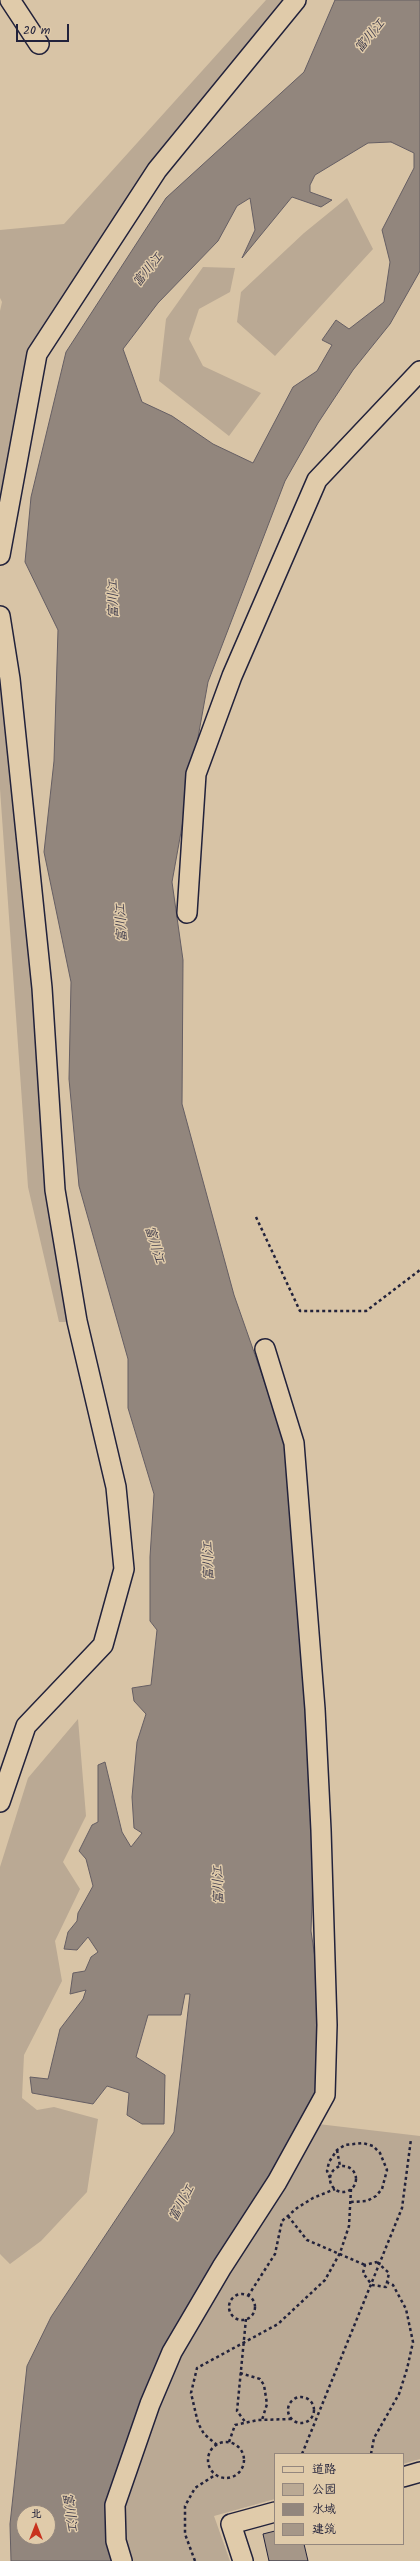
<!DOCTYPE html>
<html>
<head>
<meta charset="utf-8">
<style>
  body { margin:0 }
  #map { position:relative; width:420px; height:2561px; overflow:hidden; background:#d8c4a6; font-family:Kalam,"LXGW WenKai TC",sans-serif }
  canvas { display:block }
  .legend { position:absolute; left:274px; top:2453px; width:130px; height:92px; box-sizing:border-box; background:#e0cbaa; border:1px solid #94877e; margin:0; padding:5px 7px; list-style:none; font-size:12px; color:#22223b }
  .legend li { display:flex; align-items:center; gap:8px; height:20px }
  .legend b { width:20px; border:1px solid #94877e }
  .north { position:absolute; left:16px; top:2505px; width:40px; height:40px; box-sizing:border-box; background:#e0cbaa; border:1px solid #94877e; border-radius:50%; rotate:0deg; font-size:11px; font-weight:700; line-height:16px; text-align:center; color:#22223b }
  .north::after { content:''; display:block; margin:auto; width:14px; height:18px; background:#c8321e; clip-path:polygon(50% 0,100% 100%,50% 72%,0 100%) }
  .scale { position:absolute; left:16px; top:24px; width:53px; height:18px; box-sizing:border-box; border:2px solid #22223b; border-top:0; padding-left:5px; font-size:12px; line-height:14px; white-space:nowrap; color:#22223b; -webkit-text-stroke:3px #e0cbaa; paint-order:stroke }
</style>
</head>
<body>
<div id="map">
<canvas width="420" height="2561"></canvas>
<ul class="legend">
<li><b style="height:5px;background:#e0cbaa"></b>道路</li>
<li><b style="height:11px;background:#baa994"></b>公园</li>
<li><b style="height:11px;background:#92867d"></b>水域</li>
<li><b style="height:11px;background:#a69788"></b>建筑</li>
</ul>
<div class="north">北</div>
<div class="scale">20 m</div>
</div>
<script>
const ctx = document.querySelector('canvas').getContext('2d');
ctx.lineJoin = 'round';
function paint(path, color) {
  ctx.fillStyle = color;
  ctx.fill(path, 'evenodd');
}
function toPath(rows) {
  const path = new Path2D();
  for (const r of rows) {
    if (r.length === 3) {
      path.moveTo(r[0] + r[2], r[1]);
      path.arc(r[0], r[1], r[2], 0, 2 * Math.PI);
      continue;
    }
    path.moveTo(r[0], r[1]);
    for (let i = 2; i < r.length; i += 2) path.lineTo(r[i], r[i + 1]);
  }
  return path;
}
function strokePath(path, color, width, dash) {
  ctx.strokeStyle = color;
  ctx.lineWidth = width;
  ctx.lineCap = dash ? 'butt' : 'round';
  ctx.setLineDash(dash || []);
  ctx.stroke(path);
}
function write(font, color, halo, rows, align = 'center') {
  ctx.font = font + ' Kalam,"LXGW WenKai TC",sans-serif';
  ctx.lineWidth = 3;
  ctx.setLineDash([]);
  ctx.textBaseline = 'middle';
  ctx.strokeStyle = halo;
  ctx.fillStyle = color;
  for (const [text, x, y, turn = 0] of rows) {
    ctx.save();
    ctx.translate(x, y);
    ctx.rotate((+turn || 0) * Math.PI / 180);
    ctx.textAlign = isNaN(turn) ? turn : align;
    if (halo) ctx.strokeText(text, 0, 0);
    ctx.fillText(text, 0, 0);
    ctx.restore();
  }
}
paint(toPath([
  [266,0,285,0,96,246,29,349,0,507,0,311,2,302,0,298,0,230,64,224],
  [347,198,373,249,275,356,237,322,241,292,304,233],
  [203,267,235,268,230,292,199,309,189,339,203,366,261,393,229,436,159,381,166,319],
  [0,642,71,1322,59,1322,28,1187,0,789],
  [78,1719,86,1816,63,1862,80,1889,55,1941,62,1981,24,2055,22,2098,37,2110,54,2107,98,2119,87,2192,41,2241,10,2264,0,2254,0,1867,28,1778],
  [318,2124,420,2136,420,2459,403,2464,403,2454,275,2454,275,2499,214,2516,230,2561,128,2561,120,2524,128,2482,162,2375]
]), '#baa994');
const water = toPath([
  [335,0,420,0,420,271,390,324,353,370,318,423,285,481,208,682,172,882,183,960,182,1104,234,1295,288,1449,315,1822,311,1931,319,1985,320,2088,223,2260,147,2387,118,2478,113,2561,11,2561,10,2524,27,2366,51,2317,174,2132,190,1994,185,1994,181,2015,148,2015,136,2057,165,2075,164,2124,142,2124,127,2115,129,2093,107,2086,93,2104,32,2093,30,2077,48,2079,60,2029,83,1999,86,1990,70,1994,73,1973,85,1971,91,1957,98,1952,88,1937,77,1950,64,1949,68,1932,77,1921,78,1913,93,1886,86,1859,79,1851,92,1825,98,1822,98,1765,105,1762,122,1832,131,1847,142,1833,134,1828,132,1797,137,1742,146,1714,134,1701,132,1688,151,1685,157,1630,150,1621,150,1557,154,1494,128,1408,128,1359,79,1186,69,1079,71,982,44,852,54,761,58,630,25,562,31,497,66,352,166,198,304,72,335,0],
  [391,142,414,153,414,168,382,230,390,262,384,302,349,329,336,320,322,340,332,345,317,371,293,387,253,463,213,444,172,416,142,402,123,349,158,303,218,241,237,206,250,198,255,230,242,258,292,197,321,207,332,200,310,192,310,185,315,175,368,143,391,142],
  [24,2513,48,2513,48,2537,24,2537,24,2513]
]);
paint(water, '#92867d');
strokePath(water, '#655e63', 1);
const building = toPath([
  [275,2531,275,2544,304,2544,308,2561,269,2561,263,2534,275,2531]
]);
paint(building, '#a69788');
strokePath(building, '#22223b', 1);
const minor = toPath([
  [10,0,39,44],
  [0,555,37,354,157,170,296,0],
  [0,616,10,679,42,988,55,1190,77,1321,116,1487,124,1569,103,1645,26,1726,0,1802],
  [187,913,196,774,232,676,317,480,420,371],
  [403,2477,420,2472],
  [122,2561,116,2541,115,2505,150,2404,172,2352,222,2267,277,2182,325,2095,327,2025,321,1830,315,1709,294,1443,265,1349],
  [243,2561,231,2524,275,2512]
]);
strokePath(minor, '#22223b', 22);
strokePath(toPath([
  [256,1217,300,1311,366,1311,420,1270],
  [337,2150,340,2166],
  [343,2179,13],
  [330,2178,327,2171,329,2162,337,2150,345,2145,363,2143,373,2146,380,2153,387,2170,382,2189,376,2196,367,2201,351,2202],
  [288,2216,307,2240,365,2265],
  [377,2262,389,2273,386,2287,372,2285,363,2273,365,2265,377,2262],
  [242,2307,13],
  [248,2296,275,2254,282,2221,297,2208,313,2198,335,2189],
  [246,2319,237,2411,246,2423],
  [240,2373,260,2379,264,2385,267,2404,262,2420],
  [301,2410,13],
  [226,2460,18],
  [229,2442,235,2425,258,2420,292,2419],
  [217,2445,204,2434,198,2423,191,2393,197,2368,278,2324,325,2280,340,2253,349,2226,351,2189],
  [302,2454,402,2208,411,2139],
  [371,2454,374,2438,399,2394,407,2369,413,2342,406,2309,393,2285,388,2283],
  [195,2561,185,2534,185,2506,195,2488,215,2475]
]), '#22223b', 2.5, [3, 3]);
strokePath(minor, '#e0cbaa', 19);
write('italic 13px', '#3e3b4c', '#e0cbaa', [
  ["富川江",371,37,-50],
  ["富川江",149,271,-51],
  ["富川江",115,599,-91],
  ["富川江",123,923,-93],
  ["富川江",153,1245,73],
  ["富川江",210,1561,-92],
  ["富川江",220,1885,-92],
  ["富川江",183,2204,-61],
  ["富川江",68,2512,82]
]);
</script>
</body>
</html>
